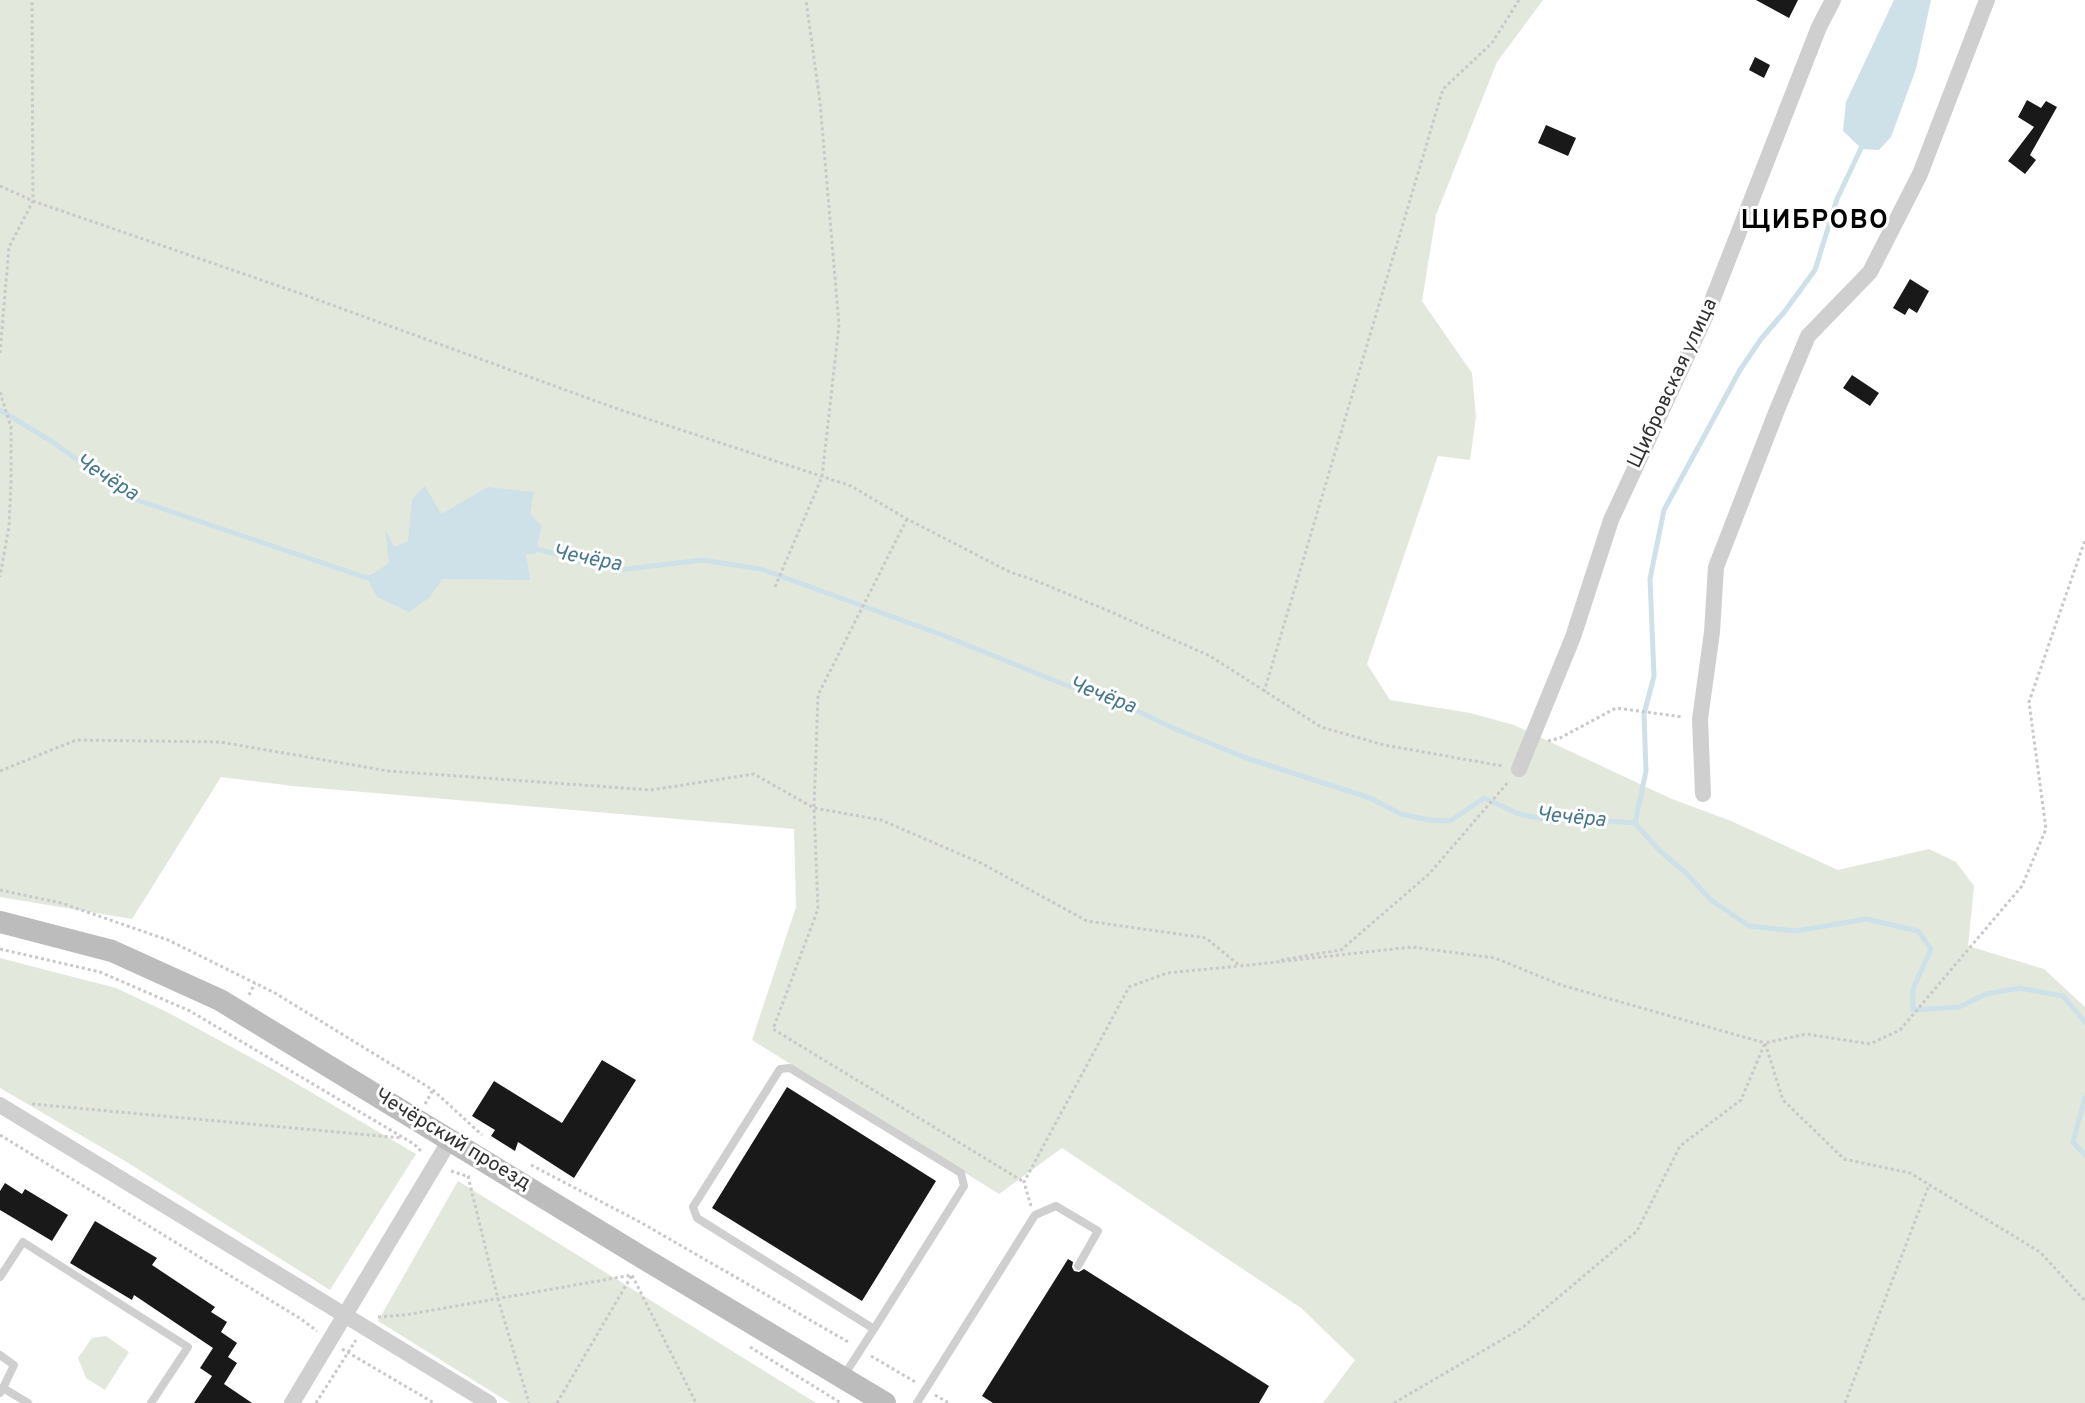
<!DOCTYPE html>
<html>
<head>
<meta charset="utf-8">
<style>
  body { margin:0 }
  canvas { display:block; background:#fff }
</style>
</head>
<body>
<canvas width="2085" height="1403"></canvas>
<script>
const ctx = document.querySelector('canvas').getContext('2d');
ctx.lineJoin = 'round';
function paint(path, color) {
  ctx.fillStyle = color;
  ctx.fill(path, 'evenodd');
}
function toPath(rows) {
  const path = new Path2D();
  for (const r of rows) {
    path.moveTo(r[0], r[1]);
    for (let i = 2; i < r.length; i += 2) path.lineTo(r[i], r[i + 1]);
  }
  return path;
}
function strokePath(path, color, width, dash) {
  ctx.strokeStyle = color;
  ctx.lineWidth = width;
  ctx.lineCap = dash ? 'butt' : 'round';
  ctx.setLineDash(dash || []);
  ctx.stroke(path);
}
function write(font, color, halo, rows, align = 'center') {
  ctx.font = font + ' Overpass,sans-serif';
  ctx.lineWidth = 6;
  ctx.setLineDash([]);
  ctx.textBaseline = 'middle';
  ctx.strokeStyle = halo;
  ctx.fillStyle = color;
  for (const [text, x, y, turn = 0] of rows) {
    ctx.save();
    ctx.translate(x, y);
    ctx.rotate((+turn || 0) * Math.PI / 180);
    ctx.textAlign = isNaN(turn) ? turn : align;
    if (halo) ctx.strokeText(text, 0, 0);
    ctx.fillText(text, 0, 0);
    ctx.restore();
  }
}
paint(toPath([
  [0,0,1543,0,1497,62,1436,215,1422,301,1472,373,1476,417,1470,460,1438,456,1367,664,1390,700,1470,713,1514,725,1672,799,1731,821,1838,870,1929,849,1956,862,1974,886,1968,946,2044,969,2085,1007,2085,1403,1323,1403,1355,1360,1301,1308,1062,1148,999,1194,752,1040,796,907,794,829,293,786,221,777,132,919,0,897],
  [0,958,116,988,169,1013,270,1068,416,1154,330,1290,125,1161,0,1088],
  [458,1181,816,1403,510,1403,378,1321],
  [106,1336,129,1352,105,1390,86,1378,78,1358,92,1338]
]), '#e3e8dc');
paint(toPath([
  [1894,0,1931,0,1916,69,1891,137,1879,150,1862,149,1843,131,1846,102],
  [425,486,441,514,488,487,534,492,530,514,542,526,535,554,526,554,530,580,443,579,429,598,409,612,377,597,367,578,389,563,385,529,394,547,408,541,412,499]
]), '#cee0e8');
strokePath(toPath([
  [0,410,51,441,131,498,367,578,372,577],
  [529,550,536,549,619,570,702,560,761,569,940,634,1063,684,1125,705,1173,728,1246,758,1370,798,1401,814,1429,820,1450,821,1484,798,1519,814,1553,821,1595,820,1635,823,1660,851,1685,872,1711,900,1749,926,1796,931,1866,919,1918,931,1931,949,1913,989,1913,1010,1959,1007,1986,994,2020,988,2063,996,2085,1022],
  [1635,823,1646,771,1644,714,1654,676,1650,579,1664,510,1740,370,1761,339,1785,311,1815,270,1837,199,1864,142],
  [2085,1097,2073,1142,2085,1155]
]), '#cee0e8', 5);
paint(toPath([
  [1756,0,1798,0,1789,18],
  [1755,57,1770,65,1764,78,1749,70],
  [2027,100,2041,108,2046,101,2057,107,2030,155,2036,160,2025,174,2008,161,2034,127,2018,117],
  [1546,125,1576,138,1568,156,1538,143],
  [1910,279,1929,291,1917,313,1909,308,1905,315,1893,308],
  [1852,375,1879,393,1870,406,1843,388],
  [602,1060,636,1080,574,1178,518,1142,515,1151,491,1136,495,1130,472,1116,494,1081,562,1123],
  [787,1087,936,1181,862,1301,712,1208],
  [5,1183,22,1194,25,1189,68,1215,52,1241,0,1210,0,1191],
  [95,1221,157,1258,152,1265,215,1307,211,1312,227,1322,221,1332,237,1343,228,1357,237,1363,224,1384,252,1403,194,1403,212,1376,200,1368,213,1348,134,1295,132,1300,70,1263],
  [1068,1259,1073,1262,1072,1267,1074,1271,1079,1272,1084,1269,1269,1386,1259,1403,993,1403,982,1396]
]), '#191919');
strokePath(toPath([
  [0,186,33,201,299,293,615,408,851,486,907,519,1010,572,1034,580,1109,611,1210,656,1321,727,1384,745,1503,766],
  [0,353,9,247,33,201,32,0],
  [0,392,11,427,11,481,9,526,0,577],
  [907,519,818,695,814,808,818,909,773,1029,1024,1182],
  [775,587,822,477,839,325,820,102,806,0],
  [1264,692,1443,89,1492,43,1519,0],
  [1548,741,1560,738,1616,708,1683,717],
  [0,771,76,740,220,742,388,771,651,790,754,774,814,808,881,820,981,863,1087,921,1206,938,1240,966,1412,947,1495,958,1561,985,1765,1043,1783,1100,1844,1159,1910,1173,2040,1252,2085,1301],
  [0,890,61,903,168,940,275,993,433,1090,482,1135],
  [0,949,100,972,190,1011,414,1144,423,1153],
  [1281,960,1341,950,1429,874,1509,781],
  [249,995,255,983],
  [32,1104,402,1138],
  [425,1104,433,1090],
  [0,1135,301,1319,317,1331],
  [531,1165,640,1222,850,1343],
  [451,1171,470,1177],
  [468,1176,498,1299,529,1403],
  [1031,1206,1024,1182,1129,987,1167,973,1239,966],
  [378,1317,405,1315,632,1275,696,1403],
  [750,1347,841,1403],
  [342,1349,434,1403],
  [871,1356,917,1383],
  [935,1395,949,1403],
  [316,1403,356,1340],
  [557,1403,632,1275],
  [1394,1403,1522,1328,1637,1231,1680,1146,1741,1100,1765,1043,1806,1034,1870,1044,1900,1030,2022,886,2046,829,2029,702,2085,540],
  [1845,1403,1929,1185]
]), '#c9c9c9', 3, [3, 3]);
strokePath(toPath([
  [0,1277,23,1242,188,1347,151,1403],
  [0,1355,14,1365,3,1388],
  [843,1377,874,1329,964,1186,961,1173,790,1068,780,1069,693,1207,697,1218,874,1329],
  [0,1393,3,1388,28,1403],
  [917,1403,1035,1215,1056,1206,1098,1231,1078,1266]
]), '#cfcfcf', 8);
strokePath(toPath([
  [1519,769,1573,637,1611,520,1708,311,1819,27,1833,0],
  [1703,794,1700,719,1712,632,1716,567,1777,410,1808,336,1870,272,1920,174,1987,0],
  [0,1105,489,1403],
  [292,1403,450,1140]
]), '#cfcfcf', 16);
strokePath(toPath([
  [0,922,112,951,220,1000,643,1258,885,1403]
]), '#bcbcbc', 22);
write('20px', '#323232', '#fff', [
  ["Щибровская улица",1674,384,-65],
  ["Чечёрский проезд",452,1141,31]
]);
write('italic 21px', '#48778d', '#fff', [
  ["Чечёра",106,479,32],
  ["Чечёра",587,560,11],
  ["Чечёра",1102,697,21],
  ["Чечёра",1571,819,5]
]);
ctx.letterSpacing = '1.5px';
write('bold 26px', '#000', '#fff', [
  ["ЩИБРОВО",1815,223]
]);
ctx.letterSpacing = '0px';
</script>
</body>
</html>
